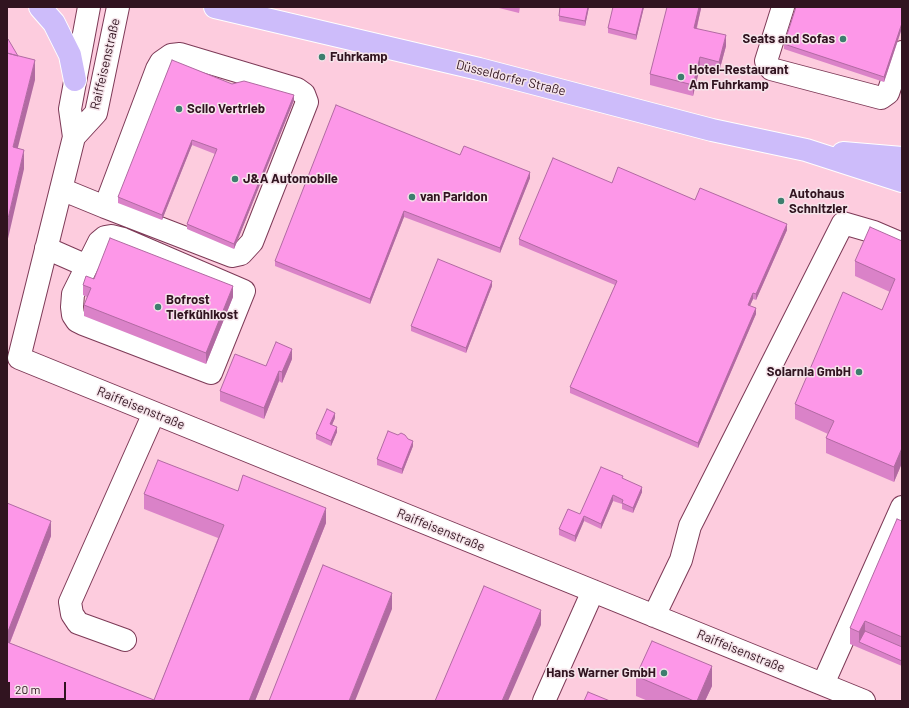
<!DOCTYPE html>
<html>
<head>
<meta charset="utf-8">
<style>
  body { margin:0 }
  #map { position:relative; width:909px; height:708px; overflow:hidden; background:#fdccde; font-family:Barlow,sans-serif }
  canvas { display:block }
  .frame { position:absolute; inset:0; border:8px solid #311420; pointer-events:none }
  .scale { position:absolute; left:8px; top:682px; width:58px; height:18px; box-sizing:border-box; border:2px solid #311420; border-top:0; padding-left:5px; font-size:12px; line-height:14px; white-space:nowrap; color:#311420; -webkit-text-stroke:3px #f5e4ea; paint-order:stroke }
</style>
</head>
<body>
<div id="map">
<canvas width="909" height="708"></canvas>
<div class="frame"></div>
<div class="scale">20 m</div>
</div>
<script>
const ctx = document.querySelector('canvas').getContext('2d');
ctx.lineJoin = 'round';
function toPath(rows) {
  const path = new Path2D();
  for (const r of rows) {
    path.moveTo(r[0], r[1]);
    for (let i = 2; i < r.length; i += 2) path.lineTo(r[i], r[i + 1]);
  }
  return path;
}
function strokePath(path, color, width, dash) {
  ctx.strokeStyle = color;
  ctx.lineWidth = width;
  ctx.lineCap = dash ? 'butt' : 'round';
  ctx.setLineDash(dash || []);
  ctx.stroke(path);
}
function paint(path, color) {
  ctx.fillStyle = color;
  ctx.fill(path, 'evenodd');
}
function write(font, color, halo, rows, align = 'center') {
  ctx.font = font + ' Barlow,sans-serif';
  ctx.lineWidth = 3;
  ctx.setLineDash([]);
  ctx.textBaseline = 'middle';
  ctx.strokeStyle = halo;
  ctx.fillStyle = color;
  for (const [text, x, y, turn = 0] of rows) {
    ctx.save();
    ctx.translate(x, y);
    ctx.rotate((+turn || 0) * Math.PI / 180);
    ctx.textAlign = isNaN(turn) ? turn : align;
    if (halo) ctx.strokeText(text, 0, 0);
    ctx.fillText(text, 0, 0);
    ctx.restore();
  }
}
const minor = toPath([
  [89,7,70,109,74,137,19,358,864,701],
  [783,7,766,61,771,69,881,98,888,93,902,52],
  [74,137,96,113,118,7],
  [61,189,105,207,157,69,161,62,171,55,180,54,297,89,304,94,307,102,252,242,241,254,232,256,105,207],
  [46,248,87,266,99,242,105,237,111,236,123,239,244,291,211,373,83,324,77,321,73,315,72,307,73,294,87,266],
  [654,616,681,560,690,526,843,223,874,232,902,244],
  [125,640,78,623,72,614,70,602,154,413],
  [823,684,902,507],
  [544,701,593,591]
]);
const major = toPath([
  [40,7,54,23,70,55,75,80],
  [215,7,479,69,712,130,806,150,902,181],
  [843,153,902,158]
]);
strokePath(minor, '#7d3a57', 24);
strokePath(major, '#fff', 24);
strokePath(minor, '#fff', 22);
strokePath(major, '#cdbcfa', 22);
paint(toPath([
  [495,7,520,7,519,13],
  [589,7,585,26,559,21,559,16],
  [644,7,636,40,608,33,608,28],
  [701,7,697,28,726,46,719,72,700,67,693,96,650,85,650,74],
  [902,7,902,28,884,82,784,49,784,44],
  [232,84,294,100,234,249,187,229,187,224,215,154,192,145,162,220,118,203,118,197],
  [460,155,530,178,500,253,404,217,370,304,275,266,275,261],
  [612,183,695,200,787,230,756,300,753,299,750,306,756,314,698,448,570,393,570,387,615,285,519,245,519,239],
  [902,241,902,463,894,482,826,453,826,438,828,434,795,419,795,404,882,310,890,292,855,276,855,261],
  [83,285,233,297,206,364,84,316,84,305,87,297,83,295],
  [492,286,466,353,411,331,411,326],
  [292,359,282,383,279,381,264,419,220,401,220,391,266,366],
  [335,418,332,425,337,432,331,446,316,439,316,434],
  [413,446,402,474,377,465,377,459],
  [623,479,642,492,633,513,622,509,622,504,613,501,601,529,584,521,575,542,559,535,559,529,580,514],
  [238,491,326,523,255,701,7,701,7,503,51,536,10,643,154,700,218,538,144,509,144,494],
  [902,521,902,666,850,644,850,628],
  [636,676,712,686,705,701,648,701,636,696]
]), '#da82c8');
paint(toPath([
  [588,7,589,7,585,26,585,21],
  [643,7,644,7,636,40,636,35],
  [699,7,701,7,701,9,694,38,694,28],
  [902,23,902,28,884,82,884,77],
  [726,35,726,46,719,72,719,62],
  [700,57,700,67,693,96,693,85],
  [35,60,35,80,13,167,13,147],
  [294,95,294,100,234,249,234,244],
  [192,140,192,145,162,220,162,215],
  [24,150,24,169,7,243,7,223],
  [530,172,530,178,500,253,500,248],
  [404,211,404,217,370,304,370,299],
  [787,224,787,230,756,300,756,294],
  [492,281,492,286,466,353,466,348],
  [233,286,233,297,206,364,206,353],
  [753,293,753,299,748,310,748,305],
  [756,308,756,314,698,448,698,443],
  [292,349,292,359,282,383,282,372],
  [279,371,279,381,264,419,264,408],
  [8,378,8,398,7,401,7,382],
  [335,413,335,418,330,429,330,424],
  [337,427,337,432,331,446,331,441],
  [413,441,413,446,402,474,402,469],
  [902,448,902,463,894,482,894,467],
  [642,487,642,492,633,513,633,508],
  [613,495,613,501,601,529,601,524],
  [326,508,326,523,255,701,249,701],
  [584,516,584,521,575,542,575,536],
  [51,521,51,536,7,650,7,634],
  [392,593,392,609,355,701,349,701],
  [541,610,541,625,508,701,502,701],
  [865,621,865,636,859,642,859,632],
  [712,666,712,686,705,701,697,701]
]), '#b16aa2');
const building = toPath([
  [560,7,588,7,585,21,559,16,560,7],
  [613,7,643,7,636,35,608,28,613,7],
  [667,7,699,7,694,28,726,35,719,62,700,57,693,85,650,74,667,7],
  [796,7,902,7,902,23,884,77,784,44,796,7],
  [7,39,8,39,18,56,7,53,7,39],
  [7,53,35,60,13,147,24,150,7,223,7,53],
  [172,60,232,84,244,81,294,95,234,244,187,224,217,149,192,140,162,215,118,197,172,60],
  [336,105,460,155,464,146,530,172,500,248,404,211,370,299,275,261,336,105],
  [553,158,612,183,618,167,695,200,700,188,787,224,756,294,753,293,748,305,756,308,698,443,570,387,617,281,519,239,553,158],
  [870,227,902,241,902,448,894,467,826,438,834,421,795,404,843,292,882,310,895,279,855,261,870,227],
  [110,238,233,286,206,353,84,305,91,288,83,285,86,276,94,279,110,238],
  [438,259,492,281,466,348,411,326,438,259],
  [276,342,292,349,282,372,279,371,264,408,220,391,235,354,266,366,276,342],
  [327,409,335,413,330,424,337,427,331,441,316,434,327,409],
  [388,431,398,435,401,433,405,435,408,439,413,441,402,469,377,459,388,431],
  [158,460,238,491,243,475,326,508,249,701,7,701,7,642,154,700,224,525,144,494,158,460],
  [601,467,623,476,622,478,642,487,633,508,622,503,623,500,613,495,601,524,584,516,575,536,559,529,568,509,580,514,601,467],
  [7,503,51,521,7,634,7,503],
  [897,519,902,521,902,637,865,621,859,632,850,628,897,519],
  [323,565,392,593,349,701,269,701,323,565],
  [484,586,541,610,502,701,435,701,484,586],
  [865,631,902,647,902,661,859,642,865,631],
  [652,641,712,666,697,701,694,701,636,676,652,641],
  [588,692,610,701,584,701,588,692]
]);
paint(building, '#fd97e8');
strokePath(building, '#b16aa2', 1);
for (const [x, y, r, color] of [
  [843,39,4,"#3d7e6e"],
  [322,57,4,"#3d7e6e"],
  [681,77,4,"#3d7e6e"],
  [179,109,4,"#3d7e6e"],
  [235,179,4,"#3d7e6e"],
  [412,197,4,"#3d7e6e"],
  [781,201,4,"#3d7e6e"],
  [158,307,4,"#3d7e6e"],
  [859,372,4,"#3d7e6e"],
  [664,673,4,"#3d7e6e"]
]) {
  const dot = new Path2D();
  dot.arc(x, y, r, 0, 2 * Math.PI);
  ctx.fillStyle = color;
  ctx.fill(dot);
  strokePath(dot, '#f5e4ea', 1.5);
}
write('bold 13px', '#311420', '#f5e4ea', [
  ["Seats and Sofas",835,39,"right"],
  ["Fuhrkamp",330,57],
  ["Hotel-Restaurant",689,70],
  ["Am Fuhrkamp",689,85],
  ["Scilo Vertrieb",187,109],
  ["J&A Automobile",243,179],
  ["Autohaus",789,194],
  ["Schnitzler",789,209],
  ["van Paridon",420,197],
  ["Bofrost",166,300],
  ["Tiefkühlkost",166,315],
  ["Solarnia GmbH",851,372,"right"],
  ["Hans Warner GmbH",656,673,"right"]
], 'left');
write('13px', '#311420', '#f5e4ea', [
  ["Raiffeisenstraße",105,64,-77],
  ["Düsseldorfer Straße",511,78,14],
  ["Raiffeisenstraße",141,408,22],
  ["Raiffeisenstraße",441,530,22],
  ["Raiffeisenstraße",741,651,22]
]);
</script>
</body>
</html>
